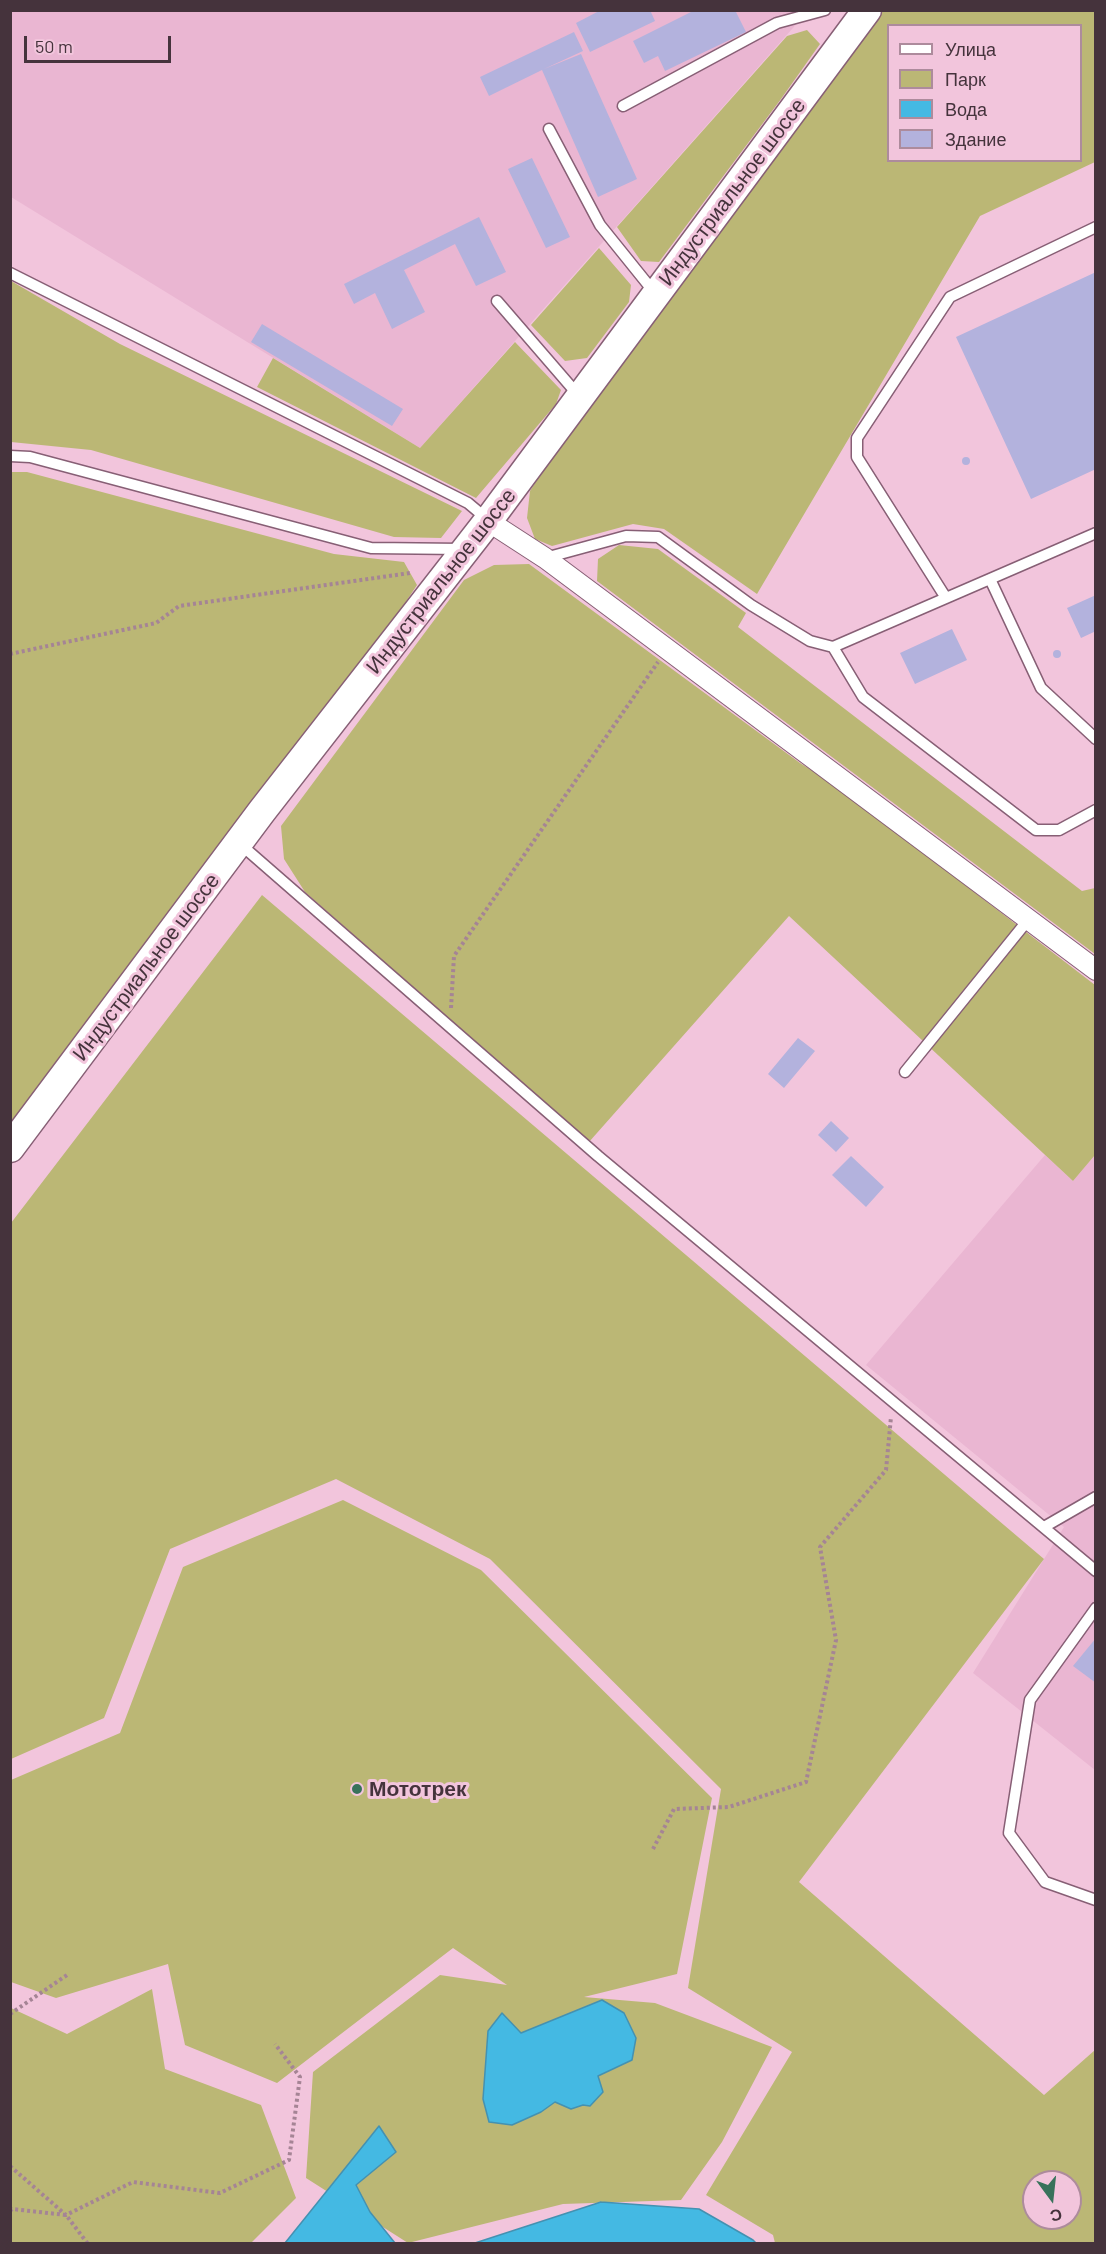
<!DOCTYPE html>
<html>
<head>
<meta charset="utf-8">
<style>
  body { margin:0 }
  #map { position:relative; width:1106px; height:2254px; overflow:hidden; background:#f2c5dc; font-family:Barlow,sans-serif }
  canvas { display:block }
  .frame { position:absolute; inset:0; border:12px solid #45333c; pointer-events:none }
  .legend { position:absolute; left:887px; top:24px; width:195px; height:138px; box-sizing:border-box; background:#f2c5dc; border:2px solid #ad8b9c; margin:0; padding:8px 10px; list-style:none; font-size:18px; color:#45333c }
  .legend li { display:flex; align-items:center; gap:12px; height:30px }
  .legend b { width:30px; border:2px solid #ad8b9c }
  .north { position:absolute; left:1022px; top:2170px; width:60px; height:60px; box-sizing:border-box; background:#f2c5dc; border:2px solid #ad8b9c; border-radius:50%; rotate:165deg; font-size:16px; font-weight:700; line-height:24px; text-align:center; color:#45333c }
  .north::after { content:''; display:block; margin:auto; width:21px; height:27px; background:#38725b; clip-path:polygon(50% 0,100% 100%,50% 72%,0 100%) }
  .scale { position:absolute; left:24px; top:36px; width:147px; height:27px; box-sizing:border-box; border:3px solid #45333c; border-top:0; padding-left:8px; font-size:18px; line-height:21px; white-space:nowrap; color:#45333c; -webkit-text-stroke:4px #f2c5dc; paint-order:stroke }
</style>
</head>
<body>
<div id="map">
<canvas width="1106" height="2254"></canvas>
<div class="frame"></div>
<ul class="legend">
<li><b style="height:8px;background:#fff"></b>Улица</li>
<li><b style="height:16px;background:#bbb775"></b>Парк</li>
<li><b style="height:16px;background:#44b9e3"></b>Вода</li>
<li><b style="height:16px;background:#b3b2dd"></b>Здание</li>
</ul>
<div class="north">С</div>
<div class="scale">50 m</div>
</div>
<script>
const ctx = document.querySelector('canvas').getContext('2d');
ctx.lineJoin = 'round';
function paint(path, color) {
  ctx.fillStyle = color;
  ctx.fill(path, 'evenodd');
}
function toPath(rows) {
  const path = new Path2D();
  for (const r of rows) {
    if (r.length === 3) {
      path.moveTo(r[0] + r[2], r[1]);
      path.arc(r[0], r[1], r[2], 0, 2 * Math.PI);
      continue;
    }
    path.moveTo(r[0], r[1]);
    for (let i = 2; i < r.length; i += 2) path.lineTo(r[i], r[i + 1]);
  }
  return path;
}
function strokePath(path, color, width, dash) {
  ctx.strokeStyle = color;
  ctx.lineWidth = width;
  ctx.lineCap = dash ? 'butt' : 'round';
  ctx.setLineDash(dash || []);
  ctx.stroke(path);
}
function write(font, color, halo, rows, align = 'center') {
  ctx.font = font + ' Barlow,sans-serif';
  ctx.lineWidth = 6;
  ctx.setLineDash([]);
  ctx.textBaseline = 'middle';
  ctx.strokeStyle = halo;
  ctx.fillStyle = color;
  for (const [text, x, y, turn = 0] of rows) {
    ctx.save();
    ctx.translate(x, y);
    ctx.rotate((+turn || 0) * Math.PI / 180);
    ctx.textAlign = isNaN(turn) ? turn : align;
    if (halo) ctx.strokeText(text, 0, 0);
    ctx.fillText(text, 0, 0);
    ctx.restore();
  }
}
paint(toPath([
  [10,11,808,11,420,448,11,197],
  [1045,1155,1073,1181,1095,1155,1095,1770,973,1673,1064,1527,866,1365]
]), '#eab6d2');
paint(toPath([
  [883,11,1095,11,1095,162,980,216,757,594,664,529,633,524,552,546,535,539,527,518,530,491,547,464],
  [888,26,1080,26,1080,160,888,160],
  [807,30,820,44,781,99,659,262,641,261,617,227,787,36],
  [599,248,631,285,629,302,587,358,565,361,531,325],
  [11,281,120,344,462,511,441,538,394,537,91,450,11,442],
  [515,342,561,390,556,404,476,498,257,387,273,358,420,448],
  [11,472,27,472,334,554,404,562,417,585,376,647,11,1125],
  [619,545,658,549,746,613,738,627,1082,891,1095,888,1095,954,597,581,598,559],
  [529,564,800,763,835,785,1095,985,1095,1155,1073,1181,789,916,589,1142,305,892,284,859,281,826,464,580,494,565],
  [262,895,1044,1559,799,1882,1044,2095,1095,2050,1095,2243,775,2243,773,2235,706,2195,792,2052,688,1988,721,1789,490,1559,336,1479,170,1549,104,1718,11,1759,11,1223],
  [1034,2182,1070,2182,1070,2218,1034,2218],
  [343,1500,481,1570,712,1798,677,1974,584,1997,655,2003,772,2047,722,2142,681,2200,563,2204,408,2243,306,2178,313,2072,440,1975,507,1985,453,1948,277,2083,185,2045,168,1964,56,1998,11,1982,11,1780,120,1733,183,1567],
  [152,1989,165,2069,261,2105,296,2198,251,2243,11,2243,11,2008,67,2034]
]), '#bbb775');
const water = toPath([
  [602,2000,624,2013,636,2038,632,2060,598,2076,603,2092,590,2106,583,2105,571,2109,555,2102,541,2112,512,2125,489,2122,483,2099,488,2031,502,2013,521,2033,602,2000],
  [379,2126,396,2152,356,2185,370,2212,395,2243,285,2243,379,2126],
  [601,2202,699,2209,753,2240,756,2243,475,2243,601,2202]
]);
paint(water, '#44b9e3');
strokePath(water, '#4491b1', 1.5);
paint(toPath([
  [601,10,650,10,655,21,590,52,576,23],
  [695,10,735,10,746,32,665,71,658,56,644,63,633,41],
  [574,32,583,51,544,69,581,54,637,179,598,197,542,70,489,96,480,77],
  [532,158,570,237,546,248,508,169],
  [479,217,506,272,476,286,455,244,404,270,425,312,392,329,375,293,354,304,344,284],
  [1096,272,1096,469,1031,499,956,337],
  [262,324,403,409,392,426,251,342],
  [966,461,4],
  [1096,595,1096,631,1081,638,1067,608],
  [952,629,967,660,915,684,900,653],
  [1057,654,4],
  [798,1038,815,1051,784,1088,768,1074],
  [831,1121,849,1138,836,1152,818,1135],
  [851,1156,884,1187,866,1207,832,1175],
  [1096,1638,1096,1683,1073,1666]
]), '#b3b2dd');
const service = toPath([
  [623,106,777,23,825,10],
  [549,129,600,225,654,292],
  [10,273,468,503,487,519],
  [497,301,579,396],
  [10,456,30,457,371,548,463,549],
  [545,558,626,536,658,537,751,605,810,641,833,647,1096,533],
  [990,579,1041,688,1096,739],
  [946,598,857,457,857,438,950,297,1096,227],
  [833,647,863,697,1036,830,1059,830,1096,810],
  [239,843,598,1156,1096,1571],
  [905,1072,1028,920],
  [1044,1527,1096,1497],
  [1096,1608,1030,1700,1009,1833,1045,1882,1096,1900]
]);
const minor = toPath([
  [488,521,545,558,667,649,1096,970]
]);
const secondary = toPath([
  [10,1148,262,811,488,521,867,10]
]);
strokePath(service, '#875f75', 13);
strokePath(minor, '#875f75', 22);
strokePath(secondary, '#875f75', 31);
strokePath(toPath([
  [10,654,156,623,179,606,410,573],
  [451,1008,454,956,658,662],
  [653,1849,674,1809,729,1807,806,1782,836,1640,820,1547,886,1470,891,1417],
  [10,2014,67,1975],
  [10,2166,66,2215,133,2182,220,2193,289,2160,300,2077,275,2044],
  [10,2211,12,2209,66,2215,88,2244]
]), '#a58495', 4, [3, 3]);
strokePath(service, '#fff', 10);
strokePath(minor, '#fff', 20);
strokePath(secondary, '#fff', 28);
for (const [x, y, r, color] of [
  [357,1789,6,"#38725b"]
]) {
  const dot = new Path2D();
  dot.arc(x, y, r, 0, 2 * Math.PI);
  ctx.fillStyle = color;
  ctx.fill(dot);
  strokePath(dot, '#f2c5dc', 2);
}
write('21px', '#45333c', '#f2c5dc', [
  ["Индустриальное шоссе",732,192,-53],
  ["Индустриальное шоссе",441,581,-52],
  ["Индустриальное шоссе",146,967,-53]
]);
write('bold 21px', '#45333c', '#f2c5dc', [
  ["Мототрек",369,1789]
], 'left');
</script>
</body>
</html>
